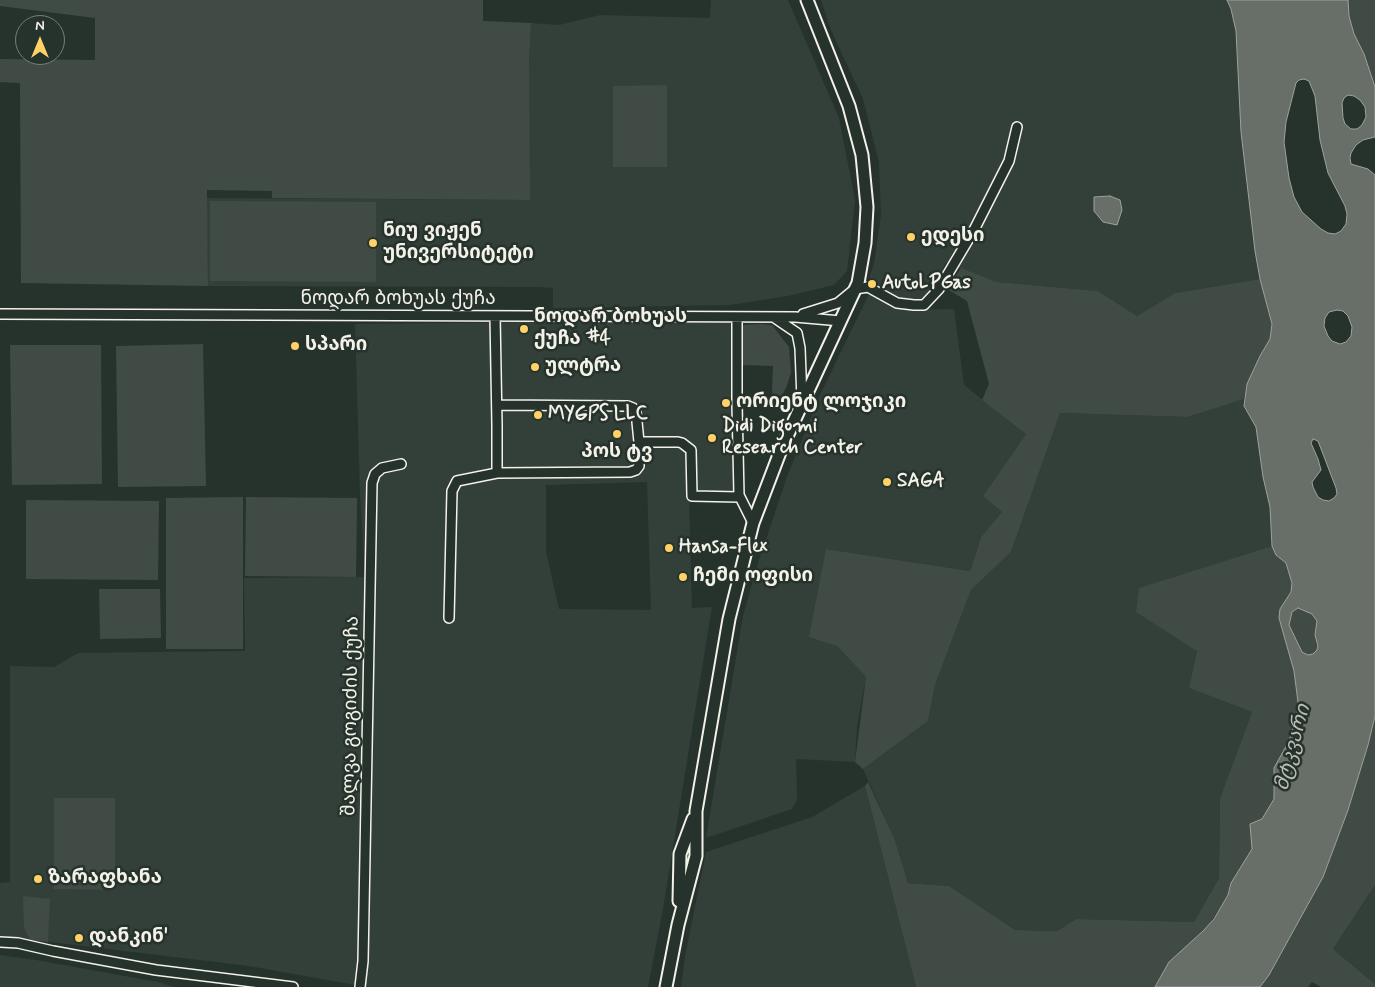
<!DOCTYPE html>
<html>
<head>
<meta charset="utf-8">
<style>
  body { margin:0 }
  #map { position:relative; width:1375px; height:987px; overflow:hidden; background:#26332d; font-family:Mynerve,sans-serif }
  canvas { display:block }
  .north { position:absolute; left:15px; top:15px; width:50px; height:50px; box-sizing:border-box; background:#26332d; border:1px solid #787f78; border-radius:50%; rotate:0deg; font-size:14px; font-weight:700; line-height:20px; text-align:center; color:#f4f1e8 }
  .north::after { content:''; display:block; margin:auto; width:18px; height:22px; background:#ffd166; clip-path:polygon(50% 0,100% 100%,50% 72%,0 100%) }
</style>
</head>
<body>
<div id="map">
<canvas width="1375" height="987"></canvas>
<div class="north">N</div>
</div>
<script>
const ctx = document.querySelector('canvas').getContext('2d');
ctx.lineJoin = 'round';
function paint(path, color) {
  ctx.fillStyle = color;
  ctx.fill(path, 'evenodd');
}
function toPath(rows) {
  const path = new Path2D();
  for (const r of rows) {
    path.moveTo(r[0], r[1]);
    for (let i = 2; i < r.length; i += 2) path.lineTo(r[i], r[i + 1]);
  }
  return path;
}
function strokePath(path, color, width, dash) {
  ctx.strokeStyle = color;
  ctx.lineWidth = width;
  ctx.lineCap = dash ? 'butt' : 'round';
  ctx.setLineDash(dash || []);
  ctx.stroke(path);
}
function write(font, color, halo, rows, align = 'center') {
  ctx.font = font + ' Mynerve,"Noto Sans Georgian",sans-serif';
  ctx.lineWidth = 5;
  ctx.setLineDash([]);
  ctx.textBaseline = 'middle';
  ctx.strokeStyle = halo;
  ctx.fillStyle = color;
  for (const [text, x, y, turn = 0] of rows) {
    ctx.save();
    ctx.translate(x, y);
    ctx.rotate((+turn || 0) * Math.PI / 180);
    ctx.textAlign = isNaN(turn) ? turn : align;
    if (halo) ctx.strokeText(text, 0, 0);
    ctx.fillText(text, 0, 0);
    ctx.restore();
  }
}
paint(toPath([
  [711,0,788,0,839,118,855,200,847,271,834,285,788,296,730,305,553,308,553,288,539,287,208,286,206,198,529,200,529,64,531,23,559,25,600,15,710,18],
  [821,0,1227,0,1231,9,1236,31,1241,132,1260,279,1175,293,1137,316,1098,291,997,282,946,263,924,300,912,304,897,297,869,278,874,263,881,215,879,162,863,99,830,28],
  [870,292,906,310,954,309,964,385,1026,434,983,496,1002,512,981,537,970,571,826,549,837,646,866,677,857,727,855,762,796,759,797,800,792,809,706,838,743,616,757,566,788,474,819,397],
  [731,320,734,498,689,498,692,608,712,607,663,909,648,987,366,987,249,966,0,936,0,883,10,882,10,666,54,667,78,653,245,651,244,578,365,577,360,495,355,324],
  [647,482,651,610,559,609,546,552,546,485],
  [1244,399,1245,406,1256,427,1263,477,1270,507,1272,546,1140,588,1197,651,1189,688,1252,712,1220,798,1219,878,1194,922,1076,919,1057,931,1015,930,949,886,908,883,895,840,863,769,928,721,935,685,971,590,1011,552,1060,413,1188,417],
  [865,786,916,987,681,987,685,956,706,852,812,817],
  [1375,885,1375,984,1333,949],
  [0,955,36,960,158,982,175,987,0,987]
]), '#333f39');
paint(toPath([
  [0,0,483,0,483,21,531,23,529,64,530,200,272,198,272,191,207,190,208,286,21,283,20,83,0,82,0,59,95,60,95,18,0,6],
  [1348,0,1375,0,1375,87,1364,54,1354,34,1349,16],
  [667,85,667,167,613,167,613,86],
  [210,201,376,202,376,282,210,281],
  [961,268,997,282,1098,291,1137,316,1175,293,1260,279,1272,324,1270,339,1260,356,1247,384,1244,399,1188,417,1060,413,1011,552,971,590,935,685,928,721,863,769,855,762,866,677,837,646,809,637,826,549,970,571,981,537,1002,512,983,496,1026,434,982,400,989,384,967,301,947,289],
  [762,324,772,325,789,347,791,373,786,388,777,404,773,399,772,389,773,366,742,365,741,325],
  [203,344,206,486,118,487,116,346],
  [10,345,101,345,102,484,12,485],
  [243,497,243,649,166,649,166,498],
  [246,497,357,498,356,577,245,576],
  [26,500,159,501,158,580,26,579],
  [1272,546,1276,555,1286,563,1292,583,1291,592,1284,602,1282,628,1294,670,1298,702,1296,720,1289,741,1274,768,1274,799,1262,819,1250,824,1252,849,1231,883,1228,895,1213,919,1203,931,1169,962,1155,987,916,987,865,786,868,782,895,840,908,883,949,886,1015,930,1057,931,1076,919,1194,922,1219,878,1220,798,1252,712,1189,688,1197,651,1136,612,1139,588],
  [160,589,161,638,100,639,99,589],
  [1298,608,1312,614,1317,621,1315,635,1318,646,1317,650,1313,654,1308,655,1302,652,1289,625,1292,612],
  [1375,716,1375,885,1333,949,1375,984,1375,987,1321,987,1312,982,1308,987,1260,987,1269,975,1323,877,1348,810,1368,745],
  [54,798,115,798,115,890,54,889],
  [23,896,50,899,48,942,30,940,24,928]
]), '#414b45');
const water = toPath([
  [1227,0,1348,0,1349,16,1354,34,1364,54,1375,87,1375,137,1363,140,1356,145,1351,153,1350,158,1351,164,1368,169,1375,175,1375,716,1368,745,1348,810,1323,877,1269,975,1260,987,1155,987,1169,962,1203,931,1214,919,1228,895,1231,883,1252,849,1250,824,1262,819,1274,799,1274,768,1289,741,1296,719,1298,702,1294,671,1279,618,1280,609,1291,592,1292,583,1286,563,1276,555,1272,546,1270,507,1263,477,1256,427,1244,406,1247,384,1260,356,1270,339,1272,324,1260,279,1255,251,1241,132,1236,31,1231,9,1227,0],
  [1304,79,1309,81,1315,96,1320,140,1328,173,1345,206,1347,214,1346,224,1341,231,1335,234,1328,233,1321,229,1302,212,1294,197,1289,178,1284,142,1286,122,1296,83,1299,80,1304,79],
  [1348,95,1354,96,1360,100,1365,107,1366,117,1362,125,1357,129,1351,129,1345,124,1343,118,1342,103,1344,98,1348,95],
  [1337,310,1343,311,1348,316,1352,327,1351,336,1346,342,1340,344,1332,341,1328,336,1324,326,1325,318,1329,312,1337,310],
  [1313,439,1318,441,1336,488,1337,494,1334,498,1329,501,1323,500,1318,497,1313,487,1312,482,1321,470,1318,459,1311,443,1313,439],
  [1298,608,1312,614,1317,621,1315,635,1318,646,1317,650,1313,654,1308,655,1302,652,1289,625,1292,612,1298,608],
  [1110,196,1120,200,1122,210,1117,225,1103,222,1094,211,1094,197,1110,196]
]);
paint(water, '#676f68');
strokePath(water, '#9fa39b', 1);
const minor = toPath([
  [0,314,795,317,841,321],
  [803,314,838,303,855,289,868,287,897,303,914,305,924,305,939,289,974,230,1009,161,1017,127],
  [495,316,497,425,497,473],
  [737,317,737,404,739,495,753,523],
  [775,318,797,333,800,348,802,400],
  [639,442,678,442,682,443,691,450,692,496,739,497],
  [449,618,452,491,457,481,497,473,630,472,636,470,639,466,639,442,636,412,633,408,628,406,497,405],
  [0,942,18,943,53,951,156,970,293,987],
  [360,987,363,961,372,483,375,474,382,468,401,464]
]);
const major = toPath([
  [679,901,680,854,693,819],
  [666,987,678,925,696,856,696,811,729,619,753,523,782,447,858,283,865,243,867,207,862,155,849,106,807,0]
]);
strokePath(minor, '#f4f1e8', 12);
strokePath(major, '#f4f1e8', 15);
strokePath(minor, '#26332d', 9);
strokePath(major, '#26332d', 11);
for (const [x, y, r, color] of [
  [911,237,5,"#ffd166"],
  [373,243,5,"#ffd166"],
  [872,284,5,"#ffd166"],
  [524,329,5,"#ffd166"],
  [295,346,5,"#ffd166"],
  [535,367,5,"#ffd166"],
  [726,403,5,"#ffd166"],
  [538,415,5,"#ffd166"],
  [617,434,5,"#ffd166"],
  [712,438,5,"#ffd166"],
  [887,482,5,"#ffd166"],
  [669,548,5,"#ffd166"],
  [683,577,5,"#ffd166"],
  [38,879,5,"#ffd166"],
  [79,938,5,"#ffd166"]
]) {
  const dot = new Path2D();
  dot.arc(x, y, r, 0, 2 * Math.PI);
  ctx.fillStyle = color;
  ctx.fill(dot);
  strokePath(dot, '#26332d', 2);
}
write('bold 19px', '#f4f1e8', '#26332d', [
  ["ნიუ ვიჟენ",383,232],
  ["უნივერსიტეტი",383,254],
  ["ედესი",921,237],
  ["AutoLPGas",882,284],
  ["ნოდარ ბოხუას",534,318],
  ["ქუჩა #4",534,340],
  ["სპარი",305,346],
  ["ულტრა",545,367],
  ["ორიენტ ლოჯიკი",736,403],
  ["MYGPS LLC",548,415],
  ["Didi Digomi",722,427],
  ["Research Center",722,449],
  ["პოს ტვ",617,453,"center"],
  ["SAGA",897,482],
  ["Hansa-Flex",679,548],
  ["ჩემი ოფისი",693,577],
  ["ზარაფხანა",48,879],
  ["დანკინ'",89,938]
], 'left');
write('19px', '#f4f1e8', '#26332d', [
  ["ნოდარ ბოხუას ქუჩა",398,300],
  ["შალვა გოგიძის ქუჩა",352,716,-89]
]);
write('italic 20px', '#bcbdb5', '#26332d', [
  ["მტკვარი",1294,748,-75]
]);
</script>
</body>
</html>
